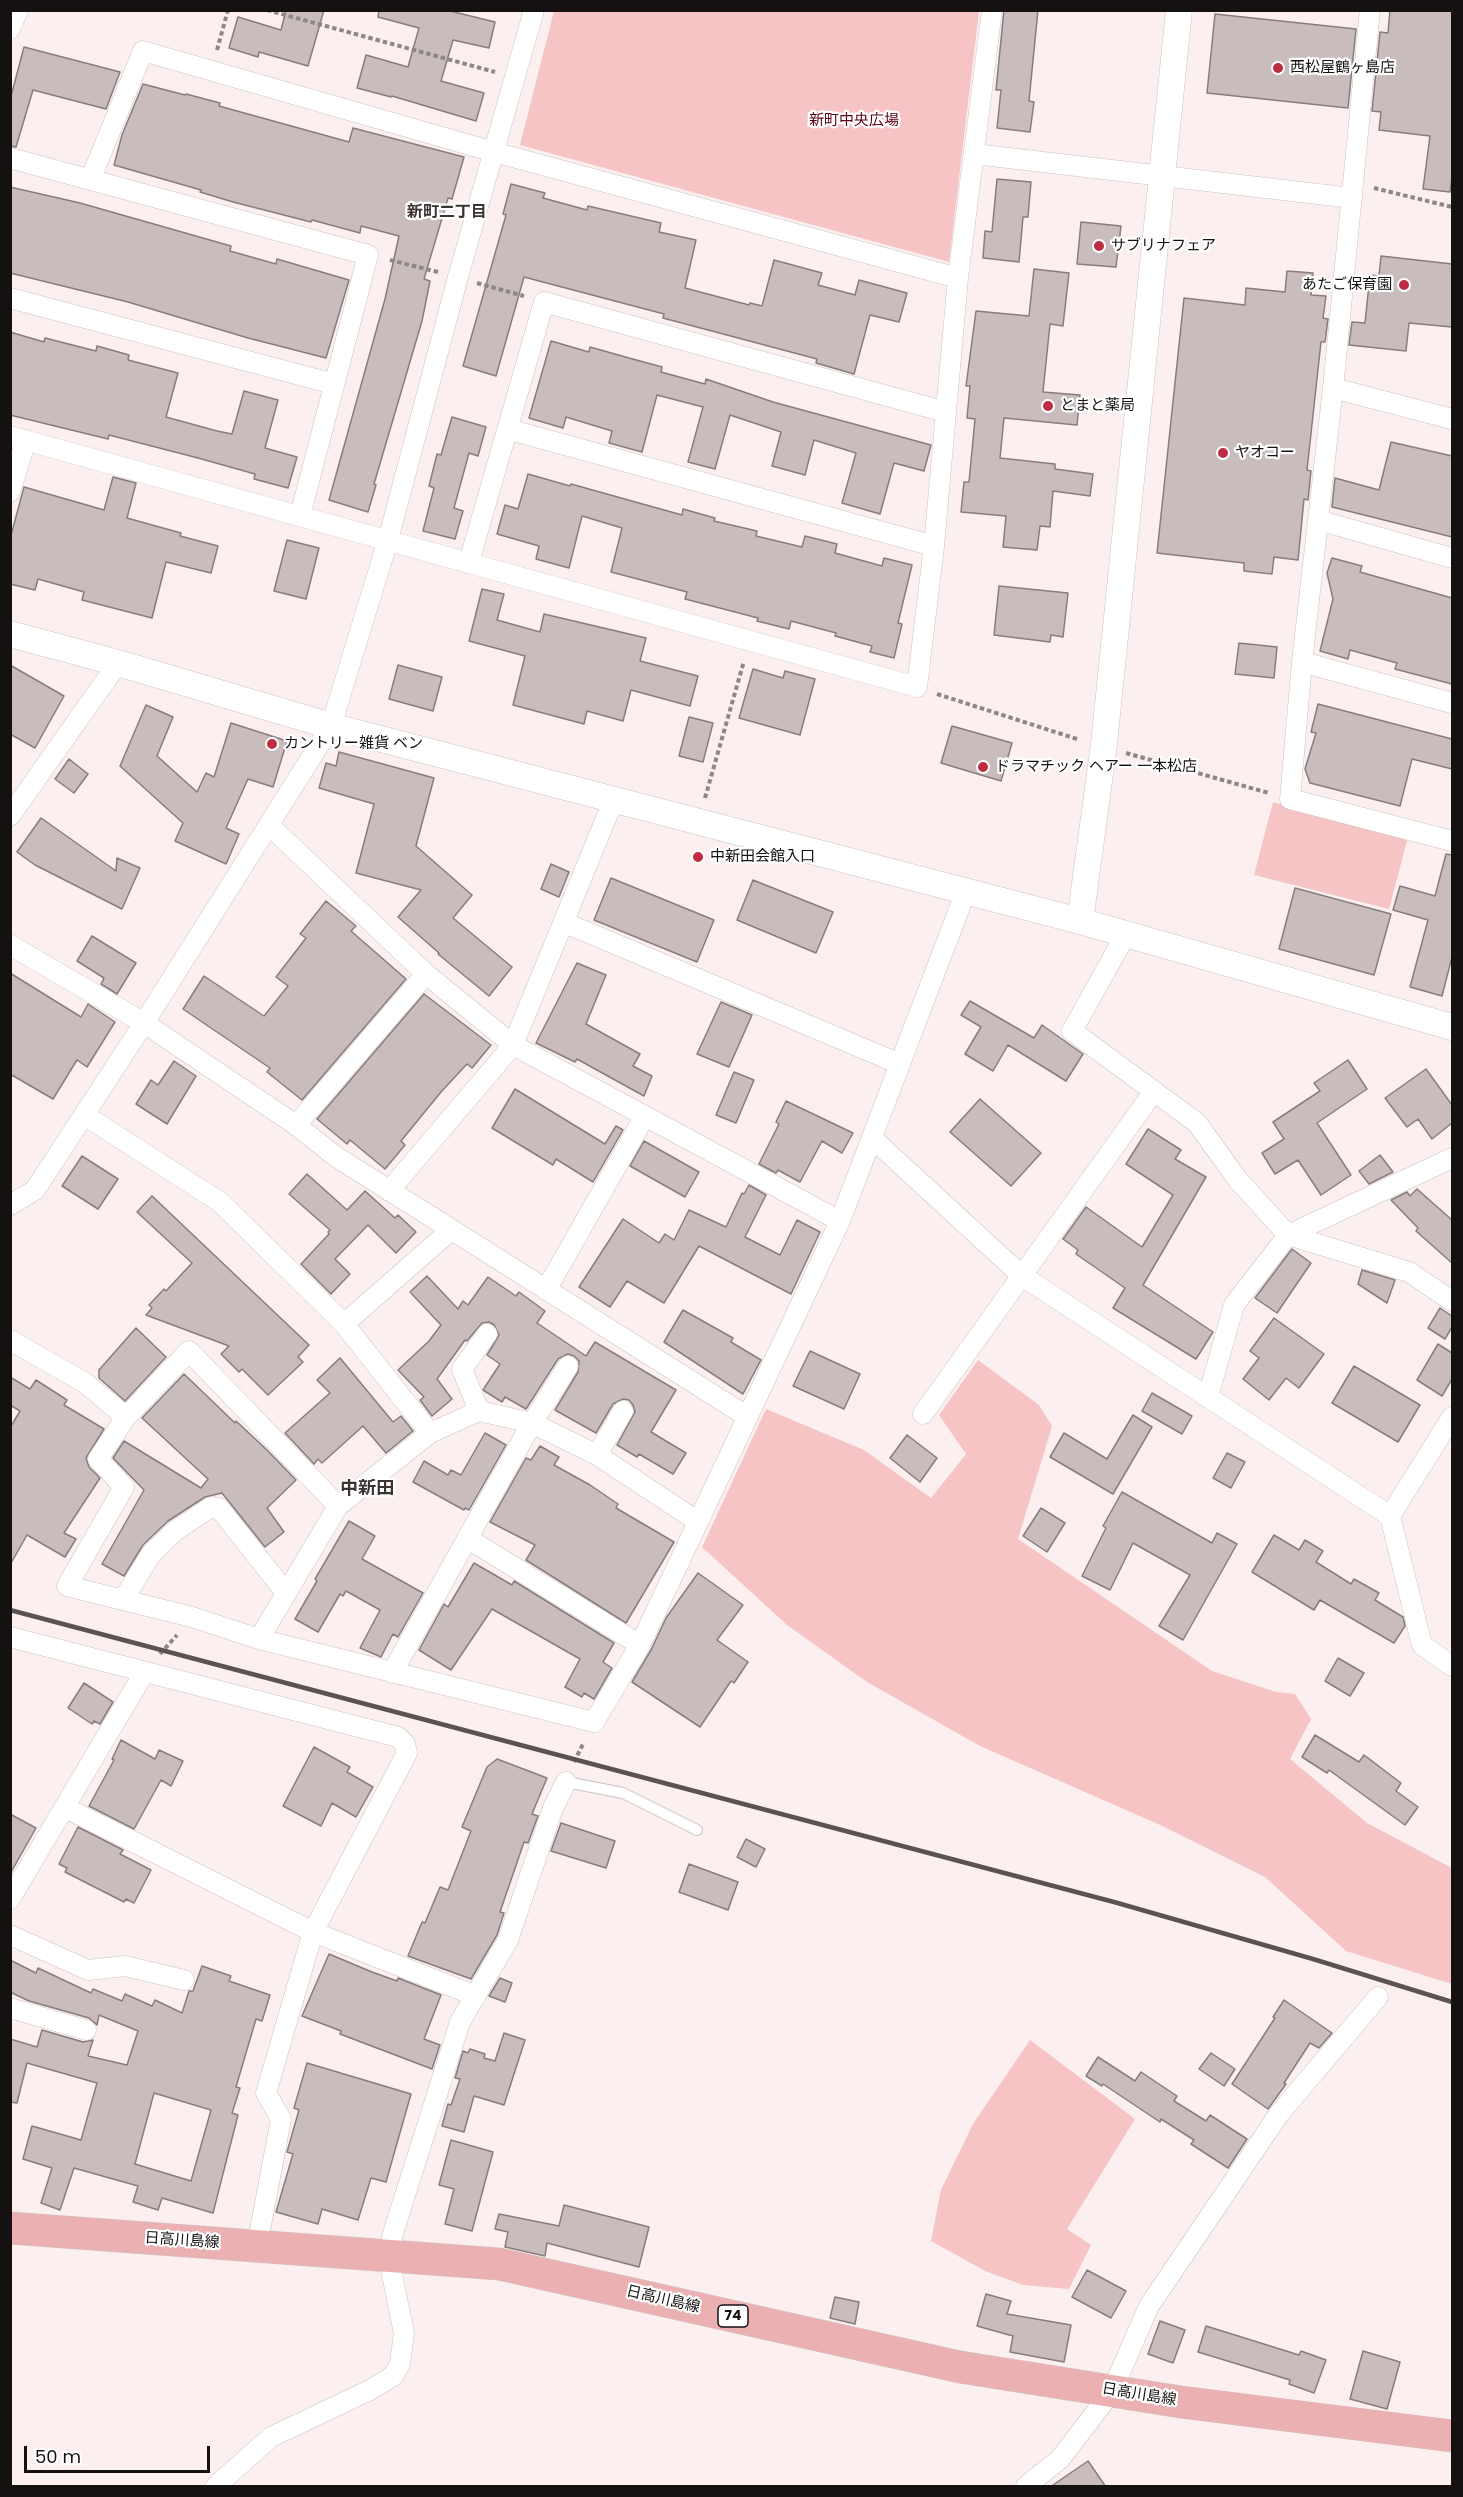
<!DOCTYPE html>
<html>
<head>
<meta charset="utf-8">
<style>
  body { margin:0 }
  #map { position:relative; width:1463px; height:2497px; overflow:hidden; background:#fcefef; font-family:Poppins,sans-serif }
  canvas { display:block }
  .frame { position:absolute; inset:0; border:12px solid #151111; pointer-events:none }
  .scale { position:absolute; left:24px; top:2446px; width:186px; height:27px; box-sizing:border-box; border:3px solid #151111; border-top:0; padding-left:8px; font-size:18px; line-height:21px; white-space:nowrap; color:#151111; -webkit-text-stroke:4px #fff; paint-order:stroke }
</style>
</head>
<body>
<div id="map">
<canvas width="1463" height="2497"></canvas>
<div class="frame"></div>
<div class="scale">50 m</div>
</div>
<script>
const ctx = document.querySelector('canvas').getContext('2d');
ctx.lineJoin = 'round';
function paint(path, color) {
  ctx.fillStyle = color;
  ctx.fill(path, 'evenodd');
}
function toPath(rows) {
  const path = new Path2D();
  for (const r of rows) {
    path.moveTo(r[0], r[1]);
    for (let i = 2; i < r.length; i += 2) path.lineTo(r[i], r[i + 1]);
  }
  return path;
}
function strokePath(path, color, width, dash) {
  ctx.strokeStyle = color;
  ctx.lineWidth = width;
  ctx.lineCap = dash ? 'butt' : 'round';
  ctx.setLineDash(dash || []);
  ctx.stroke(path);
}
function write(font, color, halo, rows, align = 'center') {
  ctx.font = font + ' Poppins,"Noto Sans JP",sans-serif';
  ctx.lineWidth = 4.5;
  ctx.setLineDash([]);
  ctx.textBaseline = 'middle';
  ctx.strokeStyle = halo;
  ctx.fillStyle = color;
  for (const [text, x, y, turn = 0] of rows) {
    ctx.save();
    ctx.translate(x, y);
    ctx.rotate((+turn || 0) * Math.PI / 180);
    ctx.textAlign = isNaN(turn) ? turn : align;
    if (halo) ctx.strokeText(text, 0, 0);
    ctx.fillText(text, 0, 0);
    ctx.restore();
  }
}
paint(toPath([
  [554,11,979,11,949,262,520,145],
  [1273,802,1408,837,1389,909,1254,875],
  [978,1360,1039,1405,1052,1426,1018,1539,1212,1671,1276,1692,1295,1694,1311,1719,1290,1759,1367,1823,1452,1868,1452,1984,1346,1951,1265,1877,1158,1824,980,1746,867,1682,787,1625,702,1547,766,1409,864,1450,931,1498,966,1454,939,1415],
  [1030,2040,1135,2119,1067,2229,1091,2245,1069,2289,1023,2285,985,2271,931,2241,941,2190,973,2124]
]), '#f7c4c5');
const building = toPath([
  [286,10,324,10,308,66,259,52,258,57,229,48,238,17,281,30,286,10],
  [379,10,446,10,495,22,489,48,453,40,441,81,484,93,476,121,392,96,391,97,357,88,366,55,408,67,419,28,378,17,379,10],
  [1004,10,1038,10,1029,101,1034,102,1030,132,997,128,1001,90,996,90,1004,10],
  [1390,10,1452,10,1452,178,1450,192,1423,189,1430,136,1379,130,1381,112,1372,111,1380,32,1388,33,1390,10],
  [1215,14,1356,29,1348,108,1207,93,1215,14],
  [24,47,120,72,106,109,33,90,16,147,10,146,10,100,24,47],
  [143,84,185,95,186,94,220,103,219,106,349,142,353,128,464,157,452,199,448,198,424,279,430,281,422,321,374,484,376,485,368,512,329,500,385,299,399,236,361,226,360,233,312,220,311,222,233,202,200,192,201,190,114,165,122,135,143,84],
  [997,179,1031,182,1028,217,1023,217,1019,262,983,258,985,231,992,232,997,179],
  [511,184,545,193,543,198,587,210,588,206,661,223,659,232,696,240,685,288,749,305,750,303,762,306,774,260,822,273,818,285,855,295,859,280,907,293,899,322,870,315,854,374,816,363,817,359,663,318,664,314,524,277,496,376,463,366,506,215,503,214,511,184],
  [10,187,80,203,231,246,230,251,276,264,277,259,349,280,326,358,248,338,128,302,10,273,10,187],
  [1081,222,1121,226,1116,267,1077,264,1081,222],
  [1381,256,1452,264,1452,327,1409,323,1406,351,1349,345,1352,322,1365,323,1370,275,1379,276,1381,256],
  [1034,269,1069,273,1063,326,1050,324,1043,392,1080,395,1077,425,1004,418,1000,458,1055,464,1055,469,1093,474,1090,496,1053,491,1050,527,1040,526,1037,550,1003,547,1006,516,961,512,964,482,969,482,975,419,967,418,970,386,966,386,976,311,1029,316,1034,269],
  [1287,271,1313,273,1311,295,1326,296,1323,318,1328,319,1325,342,1321,342,1307,470,1311,471,1308,500,1304,499,1298,560,1274,557,1272,574,1244,571,1244,563,1157,553,1184,298,1245,305,1246,288,1285,292,1287,271],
  [10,332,44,342,45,338,96,351,97,346,129,355,128,360,178,373,166,417,217,431,232,434,244,391,278,400,265,448,297,457,288,488,254,479,255,474,198,458,109,435,108,439,10,415,10,332],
  [551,341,589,352,590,347,629,358,662,367,661,372,705,384,706,379,773,402,931,445,924,471,894,463,880,514,842,503,856,453,814,440,805,475,772,466,781,432,730,415,715,469,688,462,703,407,657,395,642,452,609,443,612,431,566,417,563,428,529,418,551,341],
  [452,417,486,427,478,456,469,453,454,508,463,511,455,539,423,531,434,488,429,486,437,454,441,455,452,417],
  [1391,442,1452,456,1452,537,1332,507,1335,478,1379,490,1391,442],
  [528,474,570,486,571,484,682,515,683,509,715,518,714,521,757,531,756,536,802,547,805,536,837,544,835,553,882,566,884,558,912,565,898,623,902,624,894,658,870,652,872,646,835,636,836,633,791,621,789,629,757,621,758,618,685,599,687,592,611,572,622,528,582,516,569,568,536,559,539,546,497,534,505,505,518,509,528,474],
  [113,477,136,483,127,518,181,533,180,536,218,546,211,573,166,562,152,618,82,600,84,592,38,579,35,590,10,584,10,539,24,487,104,510,113,477],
  [287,540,319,548,306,599,274,591,287,540],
  [1332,558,1362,566,1360,572,1452,598,1452,684,1395,669,1397,663,1350,650,1348,659,1320,651,1333,599,1327,573,1332,558],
  [999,586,1068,593,1063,637,1051,635,1050,642,994,635,999,586],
  [482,589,504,594,497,620,540,632,544,614,646,638,640,661,698,676,690,706,631,690,623,721,587,711,584,724,513,705,525,656,469,641,482,589],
  [1239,643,1277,647,1274,678,1235,674,1239,643],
  [10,665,64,696,35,748,10,734,10,665],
  [398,665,442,677,433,711,389,699,398,665],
  [753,669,783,678,785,671,815,679,800,735,739,718,753,669],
  [1318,704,1452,739,1452,769,1412,759,1400,806,1310,783,1305,769,1316,733,1311,732,1318,704],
  [146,705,173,717,157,756,197,792,206,773,214,777,231,723,287,741,273,787,248,779,226,828,239,834,226,864,175,841,183,823,120,766,146,705],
  [689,717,713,723,703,762,679,756,689,717],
  [952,726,1012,743,1001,781,941,763,952,726],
  [339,752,434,778,416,846,472,895,453,918,512,967,489,996,438,954,439,953,398,917,421,890,356,873,374,804,319,788,326,763,336,766,339,752],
  [69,759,88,774,74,793,55,779,69,759],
  [41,818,116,871,117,858,140,868,122,909,35,865,17,852,41,818],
  [1446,854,1452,855,1452,957,1442,996,1410,987,1428,920,1393,910,1400,886,1435,896,1446,854],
  [551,864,569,872,559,897,541,889,551,864],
  [611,878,714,920,697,962,594,920,611,878],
  [753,880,833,912,816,953,737,920,753,880],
  [1295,888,1391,914,1374,975,1279,949,1295,888],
  [326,901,356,926,351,931,406,979,302,1100,267,1072,270,1068,183,1009,204,976,264,1016,288,986,276,977,306,938,300,934,326,901],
  [92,936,136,963,117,994,101,984,104,978,77,961,92,936],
  [577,963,606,975,586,1024,640,1054,633,1066,652,1076,644,1096,577,1059,575,1062,536,1043,577,963],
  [10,973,81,1017,88,1004,115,1022,87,1067,77,1060,53,1099,10,1074,10,973],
  [424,994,491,1045,472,1068,467,1064,441,1092,401,1141,405,1145,385,1169,350,1140,347,1144,317,1119,424,994],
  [970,1001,1034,1038,1042,1025,1083,1054,1066,1081,1008,1045,993,1071,965,1054,981,1027,961,1015,970,1001],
  [721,1002,752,1015,729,1067,697,1054,721,1002],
  [1348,1060,1367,1089,1317,1123,1351,1175,1321,1195,1298,1160,1275,1174,1262,1153,1284,1139,1273,1122,1320,1091,1314,1083,1348,1060],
  [174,1061,196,1076,167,1124,136,1104,151,1080,158,1085,174,1061],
  [1426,1069,1452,1105,1452,1123,1432,1139,1418,1119,1407,1127,1385,1098,1426,1069],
  [734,1072,754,1080,736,1123,716,1115,734,1072],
  [515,1089,605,1144,616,1126,623,1130,593,1182,556,1159,553,1165,492,1128,515,1089],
  [980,1099,1041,1153,1011,1186,950,1132,980,1099],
  [786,1101,853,1133,842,1153,822,1141,800,1182,778,1170,776,1173,759,1164,779,1124,776,1122,786,1101],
  [1148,1129,1181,1150,1175,1159,1206,1177,1143,1285,1213,1332,1196,1359,1113,1308,1125,1288,1076,1254,1078,1250,1063,1239,1086,1207,1142,1247,1173,1195,1126,1164,1148,1129],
  [644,1141,699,1172,685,1197,630,1166,644,1141],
  [1380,1155,1393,1172,1369,1184,1359,1171,1380,1155],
  [82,1156,118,1179,98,1209,62,1186,82,1156],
  [307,1174,347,1210,365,1191,395,1218,398,1215,416,1232,396,1253,368,1225,335,1259,350,1274,331,1294,301,1264,329,1234,328,1232,330,1230,289,1194,307,1174],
  [749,1185,766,1195,745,1237,780,1255,797,1220,820,1232,791,1294,699,1246,664,1303,627,1281,610,1307,579,1287,623,1219,659,1243,665,1234,674,1240,689,1210,726,1227,742,1193,744,1194,749,1185],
  [1417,1189,1452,1220,1452,1263,1416,1231,1418,1228,1391,1200,1407,1192,1410,1196,1417,1189],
  [152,1196,309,1345,298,1357,303,1362,268,1395,242,1369,239,1372,221,1354,229,1346,146,1315,152,1308,149,1305,164,1289,166,1291,192,1263,137,1212,152,1196],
  [1292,1249,1311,1263,1277,1313,1255,1298,1292,1249],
  [1362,1270,1395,1280,1387,1303,1358,1284,1362,1270],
  [427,1276,458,1309,463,1301,468,1305,488,1277,516,1296,519,1292,545,1311,537,1323,586,1356,595,1342,676,1390,651,1432,686,1453,673,1474,639,1454,637,1457,617,1445,635,1412,633,1405,629,1400,623,1399,613,1404,596,1433,555,1410,578,1372,579,1361,574,1356,568,1354,558,1359,526,1409,505,1397,502,1402,483,1390,500,1364,487,1355,499,1335,494,1325,489,1322,482,1323,467,1341,465,1340,437,1379,452,1399,432,1416,420,1400,424,1397,398,1370,429,1341,441,1325,410,1292,427,1276],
  [1440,1308,1452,1316,1452,1327,1445,1339,1428,1328,1440,1308],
  [683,1310,733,1338,731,1342,761,1360,743,1394,664,1342,683,1310],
  [1274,1318,1324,1354,1299,1388,1286,1378,1269,1400,1243,1379,1259,1358,1250,1351,1274,1318],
  [136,1328,166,1357,125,1401,99,1378,99,1370,136,1328],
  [1438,1344,1452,1353,1452,1379,1442,1396,1417,1380,1438,1344],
  [810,1351,860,1374,844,1409,793,1386,810,1351],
  [340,1358,393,1422,401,1416,413,1431,386,1453,363,1426,322,1463,318,1459,314,1464,285,1433,330,1393,317,1380,340,1358],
  [1354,1366,1420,1405,1398,1442,1332,1403,1354,1366],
  [184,1374,235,1423,236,1421,267,1450,296,1480,267,1508,284,1532,265,1547,222,1493,205,1497,168,1521,143,1545,124,1576,102,1564,144,1490,113,1458,124,1441,201,1488,208,1479,142,1418,184,1374],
  [10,1377,30,1389,36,1380,67,1400,64,1405,104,1429,86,1458,89,1467,100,1478,64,1533,76,1539,65,1557,27,1535,10,1565,10,1428,20,1411,10,1405,10,1377],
  [1152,1393,1192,1416,1182,1434,1142,1411,1152,1393],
  [1133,1415,1152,1427,1113,1494,1050,1457,1064,1433,1107,1459,1133,1415],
  [485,1433,506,1445,469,1510,465,1508,464,1510,413,1482,424,1461,448,1475,451,1470,461,1475,485,1433],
  [907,1435,937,1458,920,1482,890,1458,907,1435],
  [540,1446,559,1457,554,1465,590,1485,618,1504,616,1508,674,1542,626,1623,526,1560,535,1545,490,1522,526,1458,531,1460,540,1446],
  [1227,1453,1245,1462,1231,1488,1213,1478,1227,1453],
  [1122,1492,1212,1543,1217,1533,1237,1544,1183,1640,1159,1626,1190,1575,1133,1543,1110,1590,1082,1576,1106,1528,1103,1526,1122,1492],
  [1041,1508,1065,1523,1047,1552,1023,1536,1041,1508],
  [349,1521,375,1536,362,1559,423,1593,398,1637,393,1634,381,1657,360,1648,380,1610,346,1591,343,1596,340,1594,318,1632,295,1619,317,1581,315,1579,349,1521],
  [1274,1535,1299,1550,1305,1540,1323,1551,1316,1562,1351,1584,1354,1579,1379,1593,1375,1600,1403,1617,1405,1626,1394,1643,1320,1600,1314,1610,1252,1572,1274,1535],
  [474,1563,512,1585,514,1581,614,1643,603,1662,612,1668,594,1699,584,1693,582,1697,565,1687,580,1659,492,1609,451,1670,419,1650,444,1604,448,1607,474,1563],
  [698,1573,743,1605,717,1640,748,1662,734,1683,731,1681,700,1727,632,1682,651,1650,666,1618,698,1573],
  [1338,1658,1364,1673,1350,1696,1325,1681,1338,1658],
  [84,1683,113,1702,100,1724,94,1721,92,1724,68,1708,84,1683],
  [1315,1735,1359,1762,1364,1755,1401,1783,1396,1791,1418,1807,1405,1825,1329,1770,1327,1773,1302,1757,1315,1735],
  [121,1740,155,1759,159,1750,183,1761,171,1786,161,1780,134,1829,89,1806,114,1760,112,1759,121,1740],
  [314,1747,350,1767,347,1772,373,1787,356,1817,332,1803,321,1826,283,1806,314,1747],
  [497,1759,547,1778,532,1814,538,1816,528,1843,524,1842,500,1912,504,1913,497,1935,471,1979,408,1956,422,1922,425,1923,440,1887,448,1890,471,1831,462,1827,487,1767,497,1759],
  [10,1814,36,1828,10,1874,10,1814],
  [561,1823,615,1841,606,1868,551,1851,561,1823],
  [78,1827,123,1850,120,1854,151,1870,134,1903,126,1899,124,1902,65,1872,67,1868,59,1864,78,1827],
  [746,1839,765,1849,756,1867,737,1857,746,1839],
  [689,1864,738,1882,728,1910,679,1892,689,1864],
  [329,1954,372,1972,397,1981,398,1978,441,1995,424,2039,440,2045,432,2069,340,2034,341,2031,302,2016,329,1954],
  [10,1960,36,1973,38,1968,91,1993,93,1989,122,2001,125,1994,152,2006,155,2000,182,2013,189,1991,193,1991,202,1966,231,1976,229,1981,270,1995,262,2021,256,2019,236,2087,240,2088,232,2113,238,2115,213,2213,162,2198,158,2210,133,2202,138,2186,74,2168,60,2210,41,2203,52,2168,23,2159,32,2126,81,2140,97,2083,27,2063,17,2103,10,2102,10,2039,37,2047,42,2030,83,2042,93,2040,88,2056,127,2065,138,2031,99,2015,97,2025,89,2018,29,2001,10,1992,10,1960],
  [154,2093,211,2110,191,2181,135,2164,154,2093],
  [500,1978,512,1983,505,2002,489,1996,500,1978],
  [1284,2000,1332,2033,1319,2048,1310,2043,1284,2083,1286,2084,1268,2109,1232,2084,1275,2018,1273,2017,1284,2000],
  [504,2033,525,2040,504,2105,474,2096,464,2132,442,2126,448,2104,451,2105,460,2079,455,2078,463,2051,468,2053,470,2049,485,2054,484,2058,495,2061,504,2033],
  [1211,2053,1235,2069,1224,2086,1199,2069,1211,2053],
  [1098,2057,1135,2081,1141,2072,1177,2096,1174,2101,1206,2121,1210,2115,1247,2139,1228,2168,1191,2144,1194,2140,1161,2119,1160,2122,1103,2084,1102,2086,1086,2076,1098,2057],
  [307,2063,411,2094,386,2182,371,2178,358,2220,322,2209,318,2224,276,2212,293,2154,287,2152,299,2110,294,2108,307,2063],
  [451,2140,493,2152,472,2231,445,2224,454,2189,439,2185,451,2140],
  [564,2205,649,2227,639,2267,547,2243,545,2256,505,2247,508,2232,495,2229,499,2214,559,2226,564,2205],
  [1087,2270,1126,2291,1111,2318,1072,2297,1087,2270],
  [986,2294,1011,2301,1007,2314,1071,2325,1064,2362,1010,2352,1013,2336,977,2326,986,2294],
  [835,2297,859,2302,855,2324,830,2318,835,2297],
  [1160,2321,1185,2330,1173,2363,1148,2354,1160,2321],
  [1206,2326,1299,2355,1301,2351,1326,2360,1314,2393,1289,2384,1290,2380,1198,2352,1206,2326],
  [1363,2351,1400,2362,1387,2409,1350,2399,1363,2351],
  [1088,2461,1106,2487,1050,2487,1088,2461]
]);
paint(building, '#c8bcbc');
strokePath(building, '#887d7d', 1.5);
const service = toPath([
  [566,1782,623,1793,697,1830]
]);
const minor = toPath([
  [1370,10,1333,388,1302,662,1290,799,1452,841],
  [10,29,18,10],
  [974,154,1352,198],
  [10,158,368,255,300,516],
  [91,178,143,51,494,152,958,278],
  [10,298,334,384],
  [1333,388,1452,419],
  [507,429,934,546],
  [10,436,917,687,934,546,958,278,992,10],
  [10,492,26,440],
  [1318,520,1452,558],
  [469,562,544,302,946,412],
  [1302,662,1452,703],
  [10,816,118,663],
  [270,826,426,974,513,1045,840,1221],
  [563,922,900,1064],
  [1126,934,1072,1031,1197,1123,1238,1180,1288,1235,1409,1272,1452,1301],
  [10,945,144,1023,296,1125,335,1156,748,1417],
  [84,1115,220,1202,344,1324,430,1433],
  [296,1125,426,974],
  [872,1138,1022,1276,1390,1516,1422,1645,1452,1666],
  [389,1191,513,1045,614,799],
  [10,1205,35,1190,144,1023,331,726,388,540,458,277,534,10],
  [546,1290,645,1116],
  [344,1324,451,1230],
  [10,1340,85,1383,126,1417],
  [1208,1397,1234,1305,1288,1235,1452,1158],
  [479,1411,462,1369,487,1334],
  [923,1414,1154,1091],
  [597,1455,623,1411],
  [338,1506,189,1351,126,1417,98,1459,124,1487,67,1586,192,1617,259,1639,594,1722,640,1645,840,1221,966,891],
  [1390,1516,1452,1417],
  [467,1538,640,1645],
  [123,1600,151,1554,175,1531,211,1507,219,1508,286,1593],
  [10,1637,398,1737,405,1744,407,1753,313,1932,266,2093,281,2119,257,2246],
  [259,1639,338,1506,430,1433,479,1411,532,1423,597,1455,697,1521],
  [392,1673,532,1423,568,1366],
  [66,1808,313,1932,476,1996],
  [10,1899,144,1673],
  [10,1935,88,1970,125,1966,184,1980],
  [10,2008,86,2030],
  [216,2486,271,2437,370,2390,393,2376,400,2364,404,2333,388,2255,394,2230,460,2022,508,1940,553,1808,566,1782],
  [1026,2486,1060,2459,1112,2391,1149,2306,1279,2114,1378,1997]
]);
const tertiary = toPath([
  [10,634,118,663,331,726,1080,921,1452,1027],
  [1080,921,1104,744,1179,10]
]);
const primary = toPath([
  [10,2228,499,2264,960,2367,1181,2402,1452,2436]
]);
strokePath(service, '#cec2c2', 12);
strokePath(minor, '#cec2c2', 21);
strokePath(tertiary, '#cec2c2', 27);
strokePath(primary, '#d0cfcf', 33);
strokePath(toPath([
  [267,10,495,72],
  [217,50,228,10],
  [1374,188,1452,207],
  [390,260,438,272],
  [477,283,524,296],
  [937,694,1077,739],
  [1126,753,1269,793],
  [705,798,744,661],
  [160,1654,177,1635],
  [574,1762,584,1742]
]), '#8f8787', 4, [4.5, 3]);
strokePath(service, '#fff', 10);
strokePath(minor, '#fff', 20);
strokePath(tertiary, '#fff', 26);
strokePath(primary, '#eab0b2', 32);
strokePath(toPath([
  [10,1610,1114,1902,1313,1959,1452,2002]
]), '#5a5353', 4.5);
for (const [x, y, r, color] of [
  [1278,68,6,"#bd2c41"],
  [1099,246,6,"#bd2c41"],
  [1404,285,6,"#bd2c41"],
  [1048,406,6,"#bd2c41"],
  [1223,453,6,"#bd2c41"],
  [272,744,6,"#bd2c41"],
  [983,767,6,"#bd2c41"],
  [698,857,6,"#bd2c41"]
]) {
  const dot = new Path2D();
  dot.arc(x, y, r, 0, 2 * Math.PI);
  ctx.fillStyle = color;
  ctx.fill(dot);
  strokePath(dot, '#fff', 2);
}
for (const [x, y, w] of [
  [733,2316,30]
]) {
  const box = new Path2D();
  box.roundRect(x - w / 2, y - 11, w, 22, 4.5);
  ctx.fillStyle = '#fff';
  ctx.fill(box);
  strokePath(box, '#151111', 1.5);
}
write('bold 14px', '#151111', null, [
  ["74",733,2316]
]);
write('15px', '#151111', '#fff', [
  ["西松屋鶴ヶ島店",1290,68],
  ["サブリナフェア",1111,246],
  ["あたご保育園",1392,285,"right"],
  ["とまと薬局",1060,406],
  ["ヤオコー",1235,453],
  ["カントリー雑貨 ベン",284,744],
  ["ドラマチック ヘアー 一本松店",995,767],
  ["中新田会館入口",710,857]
], 'left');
write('15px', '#5b0115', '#fff', [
  ["新町中央広場",854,121]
]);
write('15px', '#151111', '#fff', [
  ["日高川島線",182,2241,4],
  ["日高川島線",663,2300,13],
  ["日高川島線",1139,2395,9]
]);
write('bold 16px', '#3b3232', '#fff', [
  ["新町二丁目",447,213]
]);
write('bold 18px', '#3b3232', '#fff', [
  ["中新田",367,1489]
]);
</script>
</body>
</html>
